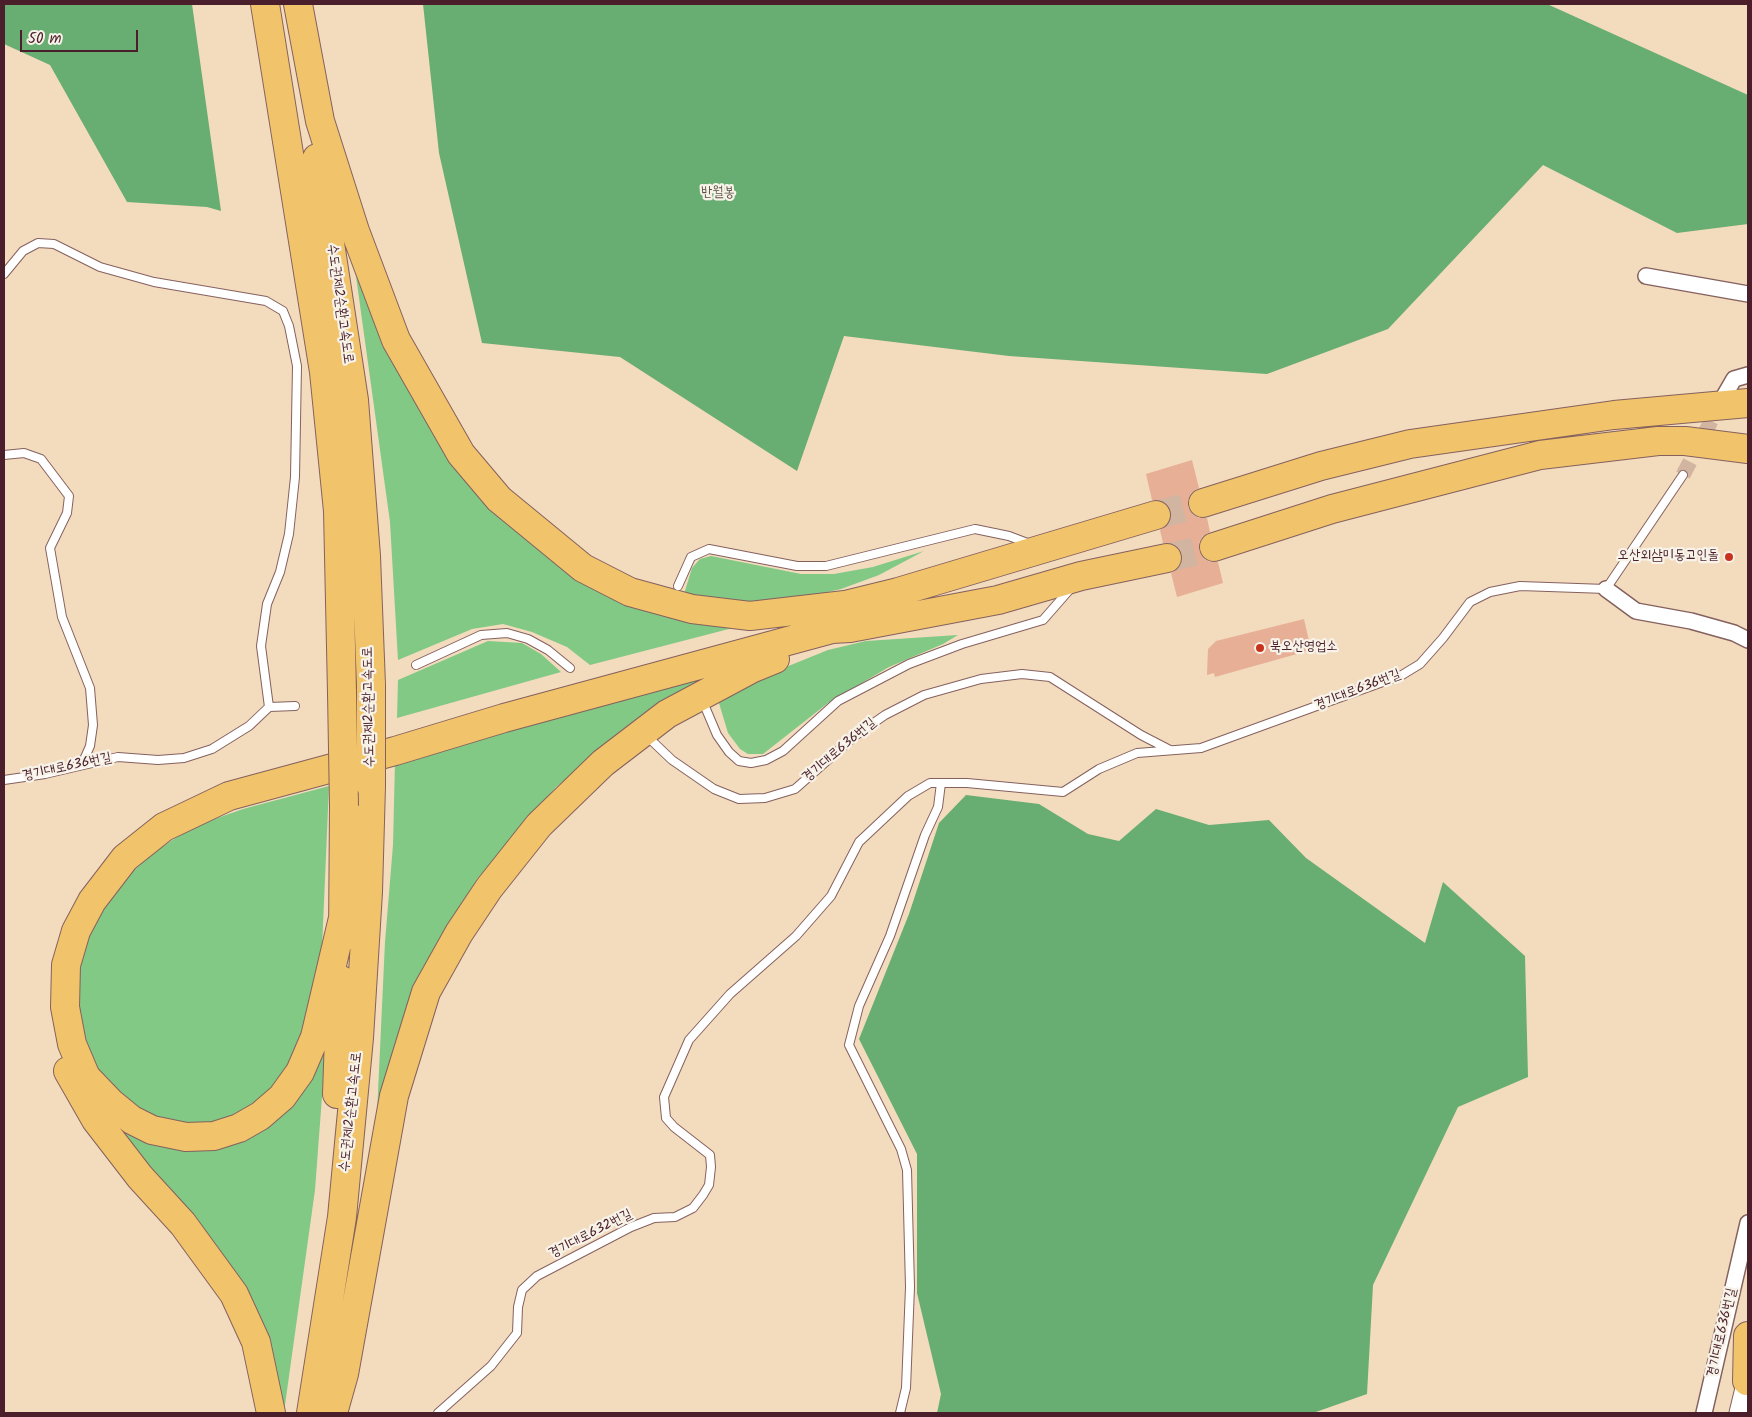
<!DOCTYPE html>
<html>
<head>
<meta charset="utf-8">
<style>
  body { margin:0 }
  #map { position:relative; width:1752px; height:1417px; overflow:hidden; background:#f3dbbe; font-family:Kalam,sans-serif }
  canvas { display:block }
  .frame { position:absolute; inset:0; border:5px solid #4a1f2b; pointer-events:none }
  .scale { position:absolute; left:20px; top:30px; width:118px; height:22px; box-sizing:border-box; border:2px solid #4a1f2b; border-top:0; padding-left:6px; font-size:15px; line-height:18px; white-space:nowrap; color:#4a1f2b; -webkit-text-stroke:4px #f7f3e8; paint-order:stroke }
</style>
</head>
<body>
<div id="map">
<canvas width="1752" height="1417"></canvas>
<div class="frame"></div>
<div class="scale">50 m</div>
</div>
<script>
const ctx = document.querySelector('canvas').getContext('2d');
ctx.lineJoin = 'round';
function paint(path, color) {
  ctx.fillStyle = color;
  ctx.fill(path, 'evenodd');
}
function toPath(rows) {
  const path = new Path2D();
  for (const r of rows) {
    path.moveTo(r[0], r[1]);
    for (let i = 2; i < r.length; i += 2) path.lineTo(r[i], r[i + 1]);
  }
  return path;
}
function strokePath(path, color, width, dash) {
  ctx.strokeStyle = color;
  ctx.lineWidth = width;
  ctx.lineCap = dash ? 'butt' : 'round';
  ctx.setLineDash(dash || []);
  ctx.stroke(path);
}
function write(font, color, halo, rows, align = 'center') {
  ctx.font = font + ' Kalam,"Poor Story",sans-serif';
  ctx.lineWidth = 4.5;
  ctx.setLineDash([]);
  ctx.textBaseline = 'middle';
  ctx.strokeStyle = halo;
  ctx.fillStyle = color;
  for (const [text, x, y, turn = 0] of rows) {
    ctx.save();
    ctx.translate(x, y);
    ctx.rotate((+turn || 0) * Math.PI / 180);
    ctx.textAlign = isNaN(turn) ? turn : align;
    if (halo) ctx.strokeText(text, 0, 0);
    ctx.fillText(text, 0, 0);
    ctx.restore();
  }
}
paint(toPath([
  [355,269,379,329,565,565,748,624,590,665,567,647,532,632,503,624,472,629,398,660,390,522],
  [924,551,879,575,841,589,793,600,751,603,722,602,684,594,692,568,700,559,711,556,801,574,834,574,873,567],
  [958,635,943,644,889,667,828,703,763,754,748,754,740,749,728,733,719,703,744,687,786,667,828,650,866,641],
  [488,641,522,643,541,654,561,672,397,718,398,680],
  [716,673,623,733,556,787,477,879,430,959,377,1114,385,942,393,845,395,762],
  [329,786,322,948,309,1026,283,1079,243,1115,215,1124,189,1127,134,1111,100,1074,82,1038,77,1007,76,972,93,923,115,889,149,856,192,827,243,809],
  [326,1043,315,1190,284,1412,280,1386,261,1327,95,1100,122,1123,235,1138]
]), '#81c985');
paint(toPath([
  [4,4,192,4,221,211,207,207,127,202,50,65,4,44],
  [423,4,1547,4,1748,95,1748,224,1677,233,1543,165,1388,329,1267,374,1009,356,844,336,797,471,620,357,482,343,439,153],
  [966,795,1039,804,1088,834,1119,841,1156,809,1209,825,1269,820,1306,858,1425,943,1443,882,1525,956,1528,1077,1458,1107,1373,1285,1367,1394,1313,1413,937,1413,941,1394,917,1293,917,1154,859,1039,909,914,939,823]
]), '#68ad72');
paint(toPath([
  [1192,460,1199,488,1191,493,1188,500,1188,507,1193,515,1199,518,1207,518,1210,532,1202,537,1199,543,1199,551,1204,559,1210,562,1218,562,1223,583,1177,597,1171,573,1178,569,1182,563,1182,554,1179,548,1172,543,1163,543,1160,530,1168,525,1171,519,1171,511,1166,503,1160,500,1152,500,1146,474],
  [1304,619,1311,650,1215,677,1214,673,1207,675,1208,649,1216,641]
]), '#e6af96');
strokePath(toPath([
  [1683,475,1721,402]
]), '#d1b5a1', 15, [15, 8]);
strokePath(toPath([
  [1156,515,1203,503],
  [1167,558,1214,547]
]), '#d1b5a1', 28, [28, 14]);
const service = toPath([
  [4,274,23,251,38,243,54,244,100,267,154,282,266,301,283,311,289,326,297,366,295,477,289,534,280,572,267,604,261,646,269,707],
  [4,455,24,453,41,459,69,496,67,513,50,548,62,617,90,688,93,725,90,746,82,764],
  [678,586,691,557,709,549,797,566,826,566,975,529,1009,536,1030,544],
  [416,665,481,635,507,633,528,639,548,650,570,668],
  [706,709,717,735,729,752,739,761,751,763,766,760,783,751,838,701,909,664,962,644,1043,620,1071,588],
  [651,740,672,760,714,789,739,799,765,798,795,789,855,736,885,715,924,695,981,679,1022,674,1050,677,1141,735,1170,750],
  [4,780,45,774,118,757,158,760,184,758,212,749,249,726,269,707,295,706],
  [438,1413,491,1366,517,1333,518,1307,522,1290,537,1276,631,1227,654,1218,675,1217,693,1208,703,1195,709,1185,711,1167,710,1155,674,1127,666,1118,664,1097,689,1040,730,994,796,936,831,896,859,842,908,796,930,783,967,783,1063,792,1099,769,1137,753,1201,748,1402,675,1420,664,1443,638,1470,602,1490,592,1520,586,1606,589,1683,475],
  [900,1413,906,1388,910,1287,907,1170,901,1149,849,1045,859,1006,890,936,925,835,938,807,941,783]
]);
const minor = toPath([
  [1646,276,1748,294],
  [1723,398,1734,379,1748,375],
  [1606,589,1636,611,1691,621,1734,633,1748,640],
  [1704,1413,1748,1223]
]);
const tertiary = toPath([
  [1739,1413,1748,1376]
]);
const motorway = toPath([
  [265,4,324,372,338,511,342,693],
  [298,4,320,121,355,231,396,340,461,454,499,499,583,568,630,592,692,609,750,616,845,605,898,592,1156,515],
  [317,158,354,400,366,556,371,685],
  [1203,503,1321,466,1410,444,1614,415,1748,403],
  [1214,547,1332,509,1540,455,1658,441,1685,441,1748,449],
  [805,621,834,613,845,605],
  [343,918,315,1037,300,1072,282,1097,260,1116,239,1128,214,1136,186,1137,152,1130,132,1120,110,1102,86,1077,72,1044,65,1007,66,965,76,931,92,901,125,858,164,827,229,796,395,751,504,718,832,629,850,628,998,600,1081,576,1167,558],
  [343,937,344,806],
  [68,1071,96,1120,140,1177,183,1224,234,1294,256,1342,271,1413],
  [337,1094,341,980],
  [1747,1381,1748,1336],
  [311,1413,342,1217,359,1038,368,892,371,786],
  [333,1413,344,1374,394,1096,426,992,459,933,489,888,539,825,603,763,667,714,753,668,775,659]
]);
strokePath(service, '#85615e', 10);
strokePath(minor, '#85615e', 18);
strokePath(tertiary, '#85615e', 21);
strokePath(motorway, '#85615e', 30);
strokePath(service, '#fff', 8);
strokePath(minor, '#fff', 15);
strokePath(tertiary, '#fff', 19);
strokePath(motorway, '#f1c36a', 28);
const motorwayBridge = toPath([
  [371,685,371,786],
  [342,693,344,806]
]);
strokePath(motorwayBridge, '#85615e', 30, []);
strokePath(motorwayBridge, '#f1c36a', 28);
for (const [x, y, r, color] of [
  [1729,557,5,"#c8321e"],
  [1260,648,5,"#c8321e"]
]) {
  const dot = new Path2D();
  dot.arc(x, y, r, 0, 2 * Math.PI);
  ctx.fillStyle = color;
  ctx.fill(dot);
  strokePath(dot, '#f7f3e8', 2);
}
write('14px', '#5a5246', '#f7f3e8', [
  ["반월봉",718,194]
]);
write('14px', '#4a1f2b', '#f7f3e8', [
  ["수도권제2순환고속도로",339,304,82],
  ["경기대로636번길",1358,691,-21],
  ["수도권제2순환고속도로",370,707,-91],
  ["경기대로636번길",840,751,-40],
  ["경기대로636번길",67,768,-12],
  ["수도권제2순환고속도로",352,1112,-84],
  ["경기대로632번길",591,1235,-27],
  ["경기대로636번길",1723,1333,-77]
]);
write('14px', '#4a1f2b', '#f7f3e8', [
  ["오산외삼미동고인돌",1719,557],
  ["북오산영업소",1270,648,"left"]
], 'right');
</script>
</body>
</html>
